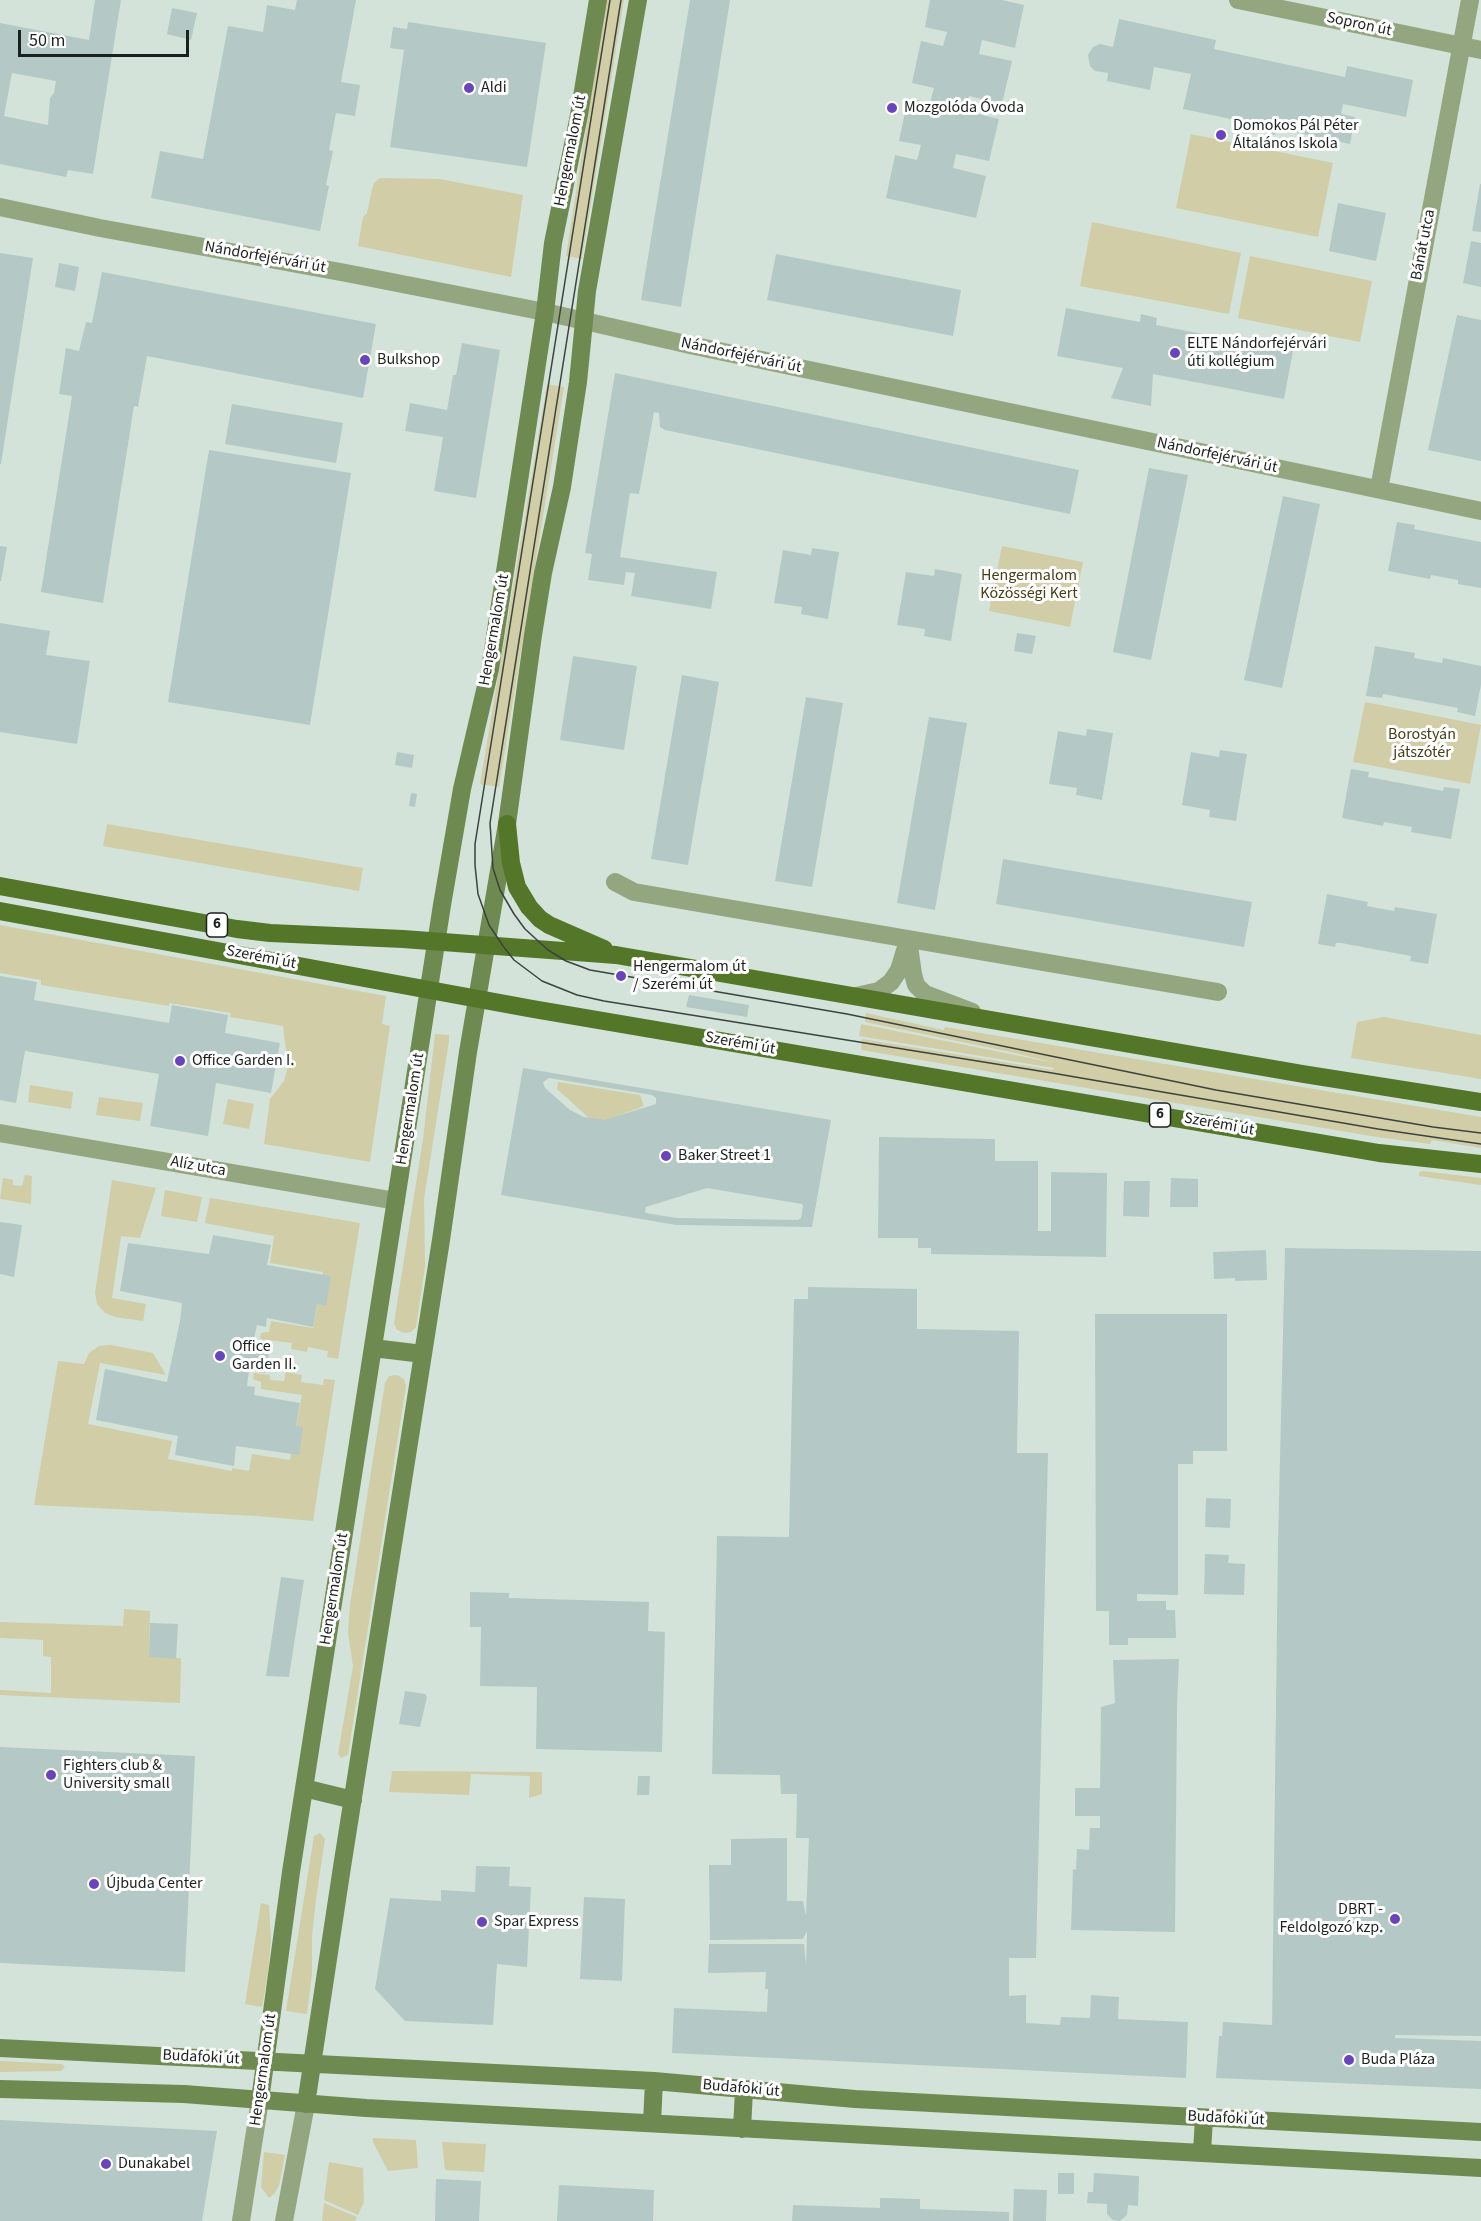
<!DOCTYPE html>
<html>
<head>
<meta charset="utf-8">
<style>
  body { margin:0 }
  #map { position:relative; width:1481px; height:2221px; overflow:hidden; background:#d3e3d9; font-family:"Source Sans 3",sans-serif }
  canvas { display:block }
  .scale { position:absolute; left:18px; top:30px; width:171px; height:27px; box-sizing:border-box; border:3px solid #1b211d; border-top:0; padding-left:8px; font-size:18px; line-height:21px; white-space:nowrap; color:#1b211d; -webkit-text-stroke:4px #fff; paint-order:stroke }
</style>
</head>
<body>
<div id="map">
<canvas width="1481" height="2221"></canvas>
<div class="scale">50 m</div>
</div>
<script>
const ctx = document.querySelector('canvas').getContext('2d');
ctx.lineJoin = 'round';
function paint(path, color) {
  ctx.fillStyle = color;
  ctx.fill(path, 'evenodd');
}
function toPath(rows) {
  const path = new Path2D();
  for (const r of rows) {
    path.moveTo(r[0], r[1]);
    for (let i = 2; i < r.length; i += 2) path.lineTo(r[i], r[i + 1]);
  }
  return path;
}
function strokePath(path, color, width, dash) {
  ctx.strokeStyle = color;
  ctx.lineWidth = width;
  ctx.lineCap = dash ? 'butt' : 'round';
  ctx.setLineDash(dash || []);
  ctx.stroke(path);
}
function write(font, color, halo, rows, align = 'center') {
  ctx.font = font + ' "Source Sans 3",sans-serif';
  ctx.lineWidth = 6;
  ctx.setLineDash([]);
  ctx.textBaseline = 'middle';
  ctx.strokeStyle = halo;
  ctx.fillStyle = color;
  for (const [text, x, y, turn = 0] of rows) {
    ctx.save();
    ctx.translate(x, y);
    ctx.rotate((+turn || 0) * Math.PI / 180);
    ctx.textAlign = isNaN(turn) ? turn : align;
    if (halo) ctx.strokeText(text, 0, 0);
    ctx.fillText(text, 0, 0);
    ctx.restore();
  }
}
paint(toPath([
  [606,0,624,0,582,259,566,256],
  [1191,134,1333,163,1318,237,1176,208],
  [380,178,440,179,523,195,511,277,358,246,363,217,367,213,372,189,374,183],
  [1092,222,1241,253,1229,314,1080,286],
  [1250,256,1372,281,1360,342,1238,318],
  [547,384,564,387,499,787,480,784],
  [1002,546,1083,562,1070,627,989,611],
  [1365,702,1481,725,1470,784,1353,762],
  [107,824,363,868,359,891,103,846],
  [0,925,386,996,382,1024,390,1026,370,1162,264,1144,270,1099,284,1081,288,1066,283,1026,230,1017,231,1013,169,1003,169,1006,41,985,41,980,0,973],
  [866,1013,944,1030,945,1027,1481,1117,1481,1148,1432,1140,1430,1144,1377,1137,861,1050,862,1039,1053,1070,1054,1068,859,1036,861,1024,1055,1063,1015,1053,865,1022],
  [1384,1017,1481,1035,1481,1079,1351,1058,1357,1022],
  [435,1034,449,1035,449,1041,424,1199,425,1267,416,1327,411,1332,405,1333,397,1330,394,1323,423,1139],
  [558,1082,640,1095,644,1106,604,1121,591,1120,557,1089],
  [30,1085,73,1092,71,1109,28,1102],
  [99,1097,143,1103,140,1121,96,1115],
  [228,1099,254,1104,249,1129,223,1124],
  [1422,1171,1481,1178,1481,1185,1419,1176,1419,1173],
  [25,1175,32,1176,31,1204,0,1199,3,1178,13,1180,13,1185,22,1186],
  [112,1180,156,1188,140,1238,121,1236,112,1298,146,1304,143,1321,115,1317,105,1313,97,1304,95,1293],
  [165,1190,202,1197,197,1222,161,1216],
  [210,1198,360,1223,338,1359,327,1357,328,1351,308,1347,307,1352,291,1349,292,1343,260,1339,261,1333,269,1332,271,1321,313,1328,323,1272,270,1263,274,1236,205,1223],
  [111,1345,153,1353,166,1375,100,1363,88,1424,172,1441,168,1459,232,1471,232,1468,249,1471,252,1454,290,1460,302,1395,261,1389,261,1382,253,1379,254,1373,270,1375,270,1380,284,1381,286,1372,302,1375,301,1382,323,1385,324,1379,335,1380,313,1521,257,1516,34,1505,58,1361,84,1364,89,1353,99,1346],
  [397,1375,404,1379,406,1386,348,1755,341,1758,338,1754,353,1666,348,1633,350,1605,385,1383,389,1376],
  [124,1609,150,1611,149,1657,181,1658,180,1703,0,1695,0,1690,51,1693,51,1657,43,1656,43,1640,0,1638,0,1622,123,1626],
  [392,1771,542,1772,542,1794,529,1798,530,1776,471,1774,469,1795,389,1792],
  [320,1833,325,1839,316,1899,312,1936,312,1974,307,2014,286,2011,314,1836],
  [261,1903,269,1905,271,1939,268,1974,262,2007,245,2004],
  [0,2061,62,2064,65,2067,61,2071,0,2072],
  [373,2138,416,2140,418,2168,388,2171,373,2142],
  [442,2142,486,2144,484,2172,445,2170],
  [264,2152,285,2155,279,2186,274,2194,269,2198,261,2187],
  [329,2162,363,2168,364,2202,358,2215,324,2200],
  [324,2203,357,2217,355,2221,322,2221]
]), '#d1cda7');
paint(toPath([
  [95,0,121,0,93,174,68,170,66,177,0,164,0,23,89,40],
  [12,73,56,81,54,93,50,98,48,125,4,116],
  [297,0,356,0,341,82,360,85,355,116,336,113,329,150,333,151,326,185,329,186,320,231,151,198,160,151,203,159,228,26,263,32,267,5,295,10],
  [690,0,730,0,681,307,641,300],
  [930,0,1002,0,1024,5,1015,48,982,40,979,54,1012,61,1002,104,969,96,966,111,999,119,989,161,956,154,953,168,986,176,976,218,886,198,895,155,917,160,921,145,899,141,908,98,930,103,934,88,912,83,921,41,943,46,947,32,925,27],
  [172,8,197,13,191,40,167,34],
  [1119,19,1216,40,1214,49,1345,77,1347,66,1413,80,1406,117,1343,104,1341,114,1355,117,1350,144,1276,128,1275,135,1254,131,1255,124,1183,109,1191,74,1154,67,1150,90,1107,81,1108,73,1095,71,1090,66,1088,55,1093,47,1100,44,1113,47],
  [408,22,546,43,527,167,390,147,404,50,390,48,393,27,407,29],
  [1480,184,1481,184,1481,232,1472,231],
  [1338,203,1386,213,1376,261,1329,251],
  [1471,241,1481,243,1481,287,1463,283],
  [0,253,33,258,1,464,0,464],
  [776,254,961,290,953,336,767,300],
  [59,263,79,267,75,291,55,287],
  [102,272,376,324,363,398,147,356,138,407,134,406,103,603,41,592,72,396,59,394,66,348,79,351,86,322,92,323],
  [1066,308,1140,322,1141,314,1157,318,1156,325,1293,351,1284,399,1153,374,1151,406,1111,398,1123,368,1057,356],
  [1457,315,1481,320,1481,461,1428,450],
  [462,343,500,350,476,498,434,491,443,437,405,431,410,403,447,410,453,375,456,375],
  [615,373,1079,470,1070,514,665,430,660,427,659,413,654,412,639,494,630,493,620,557,717,572,711,609,631,596,635,573,626,572,624,585,588,580,592,554,585,553],
  [232,404,343,423,336,463,225,444],
  [209,450,351,473,310,725,168,702],
  [1149,468,1188,475,1151,660,1113,652],
  [1283,496,1320,504,1282,688,1244,680],
  [1397,522,1415,525,1414,529,1481,542,1481,588,1458,584,1458,580,1431,575,1430,579,1388,571],
  [0,546,7,547,1,581,0,581],
  [812,548,839,552,828,619,801,614,802,607,774,603,783,550,811,555],
  [935,569,962,574,951,641,924,636,925,629,897,625,906,572,934,576],
  [0,623,50,631,46,655,90,661,77,744,0,732],
  [1017,633,1036,636,1032,654,1014,651],
  [1375,646,1415,653,1414,658,1442,663,1443,658,1481,666,1481,685,1475,716,1457,712,1458,708,1389,695,1383,694,1382,698,1366,696],
  [573,656,637,666,624,750,560,740],
  [682,675,719,682,688,865,651,859],
  [806,697,843,703,812,887,775,881],
  [929,717,967,723,935,910,897,903],
  [1087,729,1113,733,1102,800,1076,795,1077,788,1049,784,1058,731,1086,736],
  [1220,750,1247,754,1236,821,1209,817,1210,810,1182,805,1191,752,1219,757],
  [397,752,414,755,412,768,395,765],
  [1351,769,1369,772,1368,777,1438,790,1443,791,1444,787,1460,789,1451,839,1411,832,1412,827,1384,822,1383,826,1342,818],
  [411,793,417,794,415,807,409,806],
  [1003,859,1252,902,1244,947,996,904],
  [1327,894,1368,902,1367,906,1394,911,1395,907,1437,914,1428,964,1410,961,1411,956,1341,943,1336,943,1335,947,1318,944],
  [0,976,37,982,34,1000,169,1023,172,1005,228,1015,225,1033,280,1043,271,1093,216,1083,208,1136,150,1126,159,1074,25,1051,16,1103,0,1100],
  [689,995,749,1005,747,1017,686,1007],
  [523,1068,831,1120,812,1227,676,1225,501,1195],
  [549,1078,652,1095,656,1098,656,1104,604,1120,584,1117,570,1110,545,1088,543,1082],
  [707,1188,802,1204,803,1207,801,1218,798,1220,677,1218,646,1213,645,1210,646,1207],
  [879,1137,995,1139,995,1161,1038,1161,1038,1231,1051,1231,1051,1172,1107,1173,1106,1257,931,1254,931,1248,918,1248,918,1238,878,1238],
  [1171,1178,1198,1179,1198,1207,1170,1207],
  [1124,1181,1150,1181,1149,1217,1123,1216],
  [0,1222,22,1225,14,1277,0,1274],
  [213,1235,271,1245,267,1265,331,1276,326,1306,317,1304,313,1327,267,1318,266,1327,257,1325,254,1339,271,1342,265,1373,249,1370,247,1386,255,1387,254,1395,300,1403,296,1426,303,1427,299,1455,236,1446,234,1466,175,1455,178,1436,96,1420,105,1369,167,1382,180,1321,182,1303,120,1291,128,1243,209,1254],
  [1285,1248,1481,1251,1481,2036,1395,2035,1395,2038,1481,2041,1481,2089,1216,2078,1219,2036,1222,2036,1223,2022,1272,2025,1278,1543],
  [1266,1250,1267,1280,1235,1281,1235,1278,1214,1279,1213,1252],
  [808,1287,917,1289,917,1329,1019,1331,1017,1453,1048,1453,1036,1958,1009,1958,1009,1996,1026,1995,1026,2023,1060,2025,1061,2017,1090,2018,1091,1995,1119,1997,1118,2019,1188,2022,1186,2078,672,2053,674,2008,767,2012,768,1989,765,1989,766,1972,708,1973,709,1944,804,1944,806,1965,807,1931,803,1939,710,1940,709,1865,731,1865,731,1839,787,1838,787,1901,803,1901,806,1916,809,1838,796,1838,797,1794,781,1794,780,1775,712,1774,717,1536,789,1537,794,1299,808,1299],
  [1095,1314,1227,1314,1227,1451,1193,1451,1193,1464,1178,1464,1178,1595,1137,1594,1137,1601,1166,1601,1166,1610,1175,1610,1176,1638,1128,1638,1128,1645,1109,1645,1109,1611,1096,1611],
  [1206,1498,1231,1499,1230,1528,1205,1527],
  [1205,1554,1229,1555,1228,1563,1245,1564,1244,1595,1204,1594],
  [281,1577,304,1580,289,1677,266,1676],
  [470,1592,509,1593,509,1598,649,1602,648,1631,665,1632,662,1752,536,1749,537,1687,480,1686,481,1627,470,1627],
  [150,1623,178,1624,176,1659,149,1657],
  [1179,1659,1177,1706,1175,1932,1071,1930,1073,1869,1076,1870,1077,1849,1089,1850,1090,1828,1100,1828,1100,1816,1075,1816,1075,1788,1100,1788,1101,1707,1115,1703,1113,1660],
  [405,1691,425,1694,427,1697,420,1727,399,1724],
  [0,1747,195,1756,185,1972,0,1963],
  [638,1776,650,1776,649,1795,637,1795],
  [476,1866,510,1867,509,1886,531,1887,527,1967,497,1964,493,2025,405,2021,375,1989,390,1898,441,1901,441,1890,475,1892],
  [584,1897,625,1899,622,1981,580,1979],
  [0,2120,217,2131,202,2221,0,2221],
  [1058,2173,1074,2173,1074,2194,1058,2194],
  [1094,2173,1139,2176,1138,2206,1128,2205,1127,2215,1120,2221,1113,2220,1107,2214,1107,2204,1087,2203,1088,2192,1093,2192],
  [436,2179,481,2181,479,2221,435,2221],
  [559,2185,654,2190,653,2221,557,2221],
  [1014,2189,1047,2190,1046,2221,1013,2221],
  [880,2198,920,2199,920,2209,1009,2212,1009,2221,792,2221,793,2205,880,2208]
]), '#b4c9c5');
strokePath(toPath([
  [1238,0,1481,50],
  [0,207,100,228,346,273,545,312,690,345,1481,511],
  [1379,489,1470,0],
  [615,882,634,892,1218,992],
  [908,939,913,974,916,985,925,994,972,1012],
  [856,996,879,991,891,982,899,970,906,947],
  [0,1133,396,1201],
  [241,2221,260,2100],
  [284,2221,306,2104]
]), '#93a67f', 18);
strokePath(toPath([
  [373,1348,423,1354],
  [304,1788,353,1800],
  [0,2048,654,2081,855,2099,1481,2132],
  [0,2089,184,2094,366,2108,1481,2168],
  [260,2100,291,1872,442,905,462,789,490,669,545,312,553,243,579,115,598,0],
  [306,2104,342,1867,441,1240,468,1052,507,824,533,635,543,573,562,487,578,382,587,291,638,0],
  [652,2123,654,2081],
  [742,2129,744,2090],
  [1202,2152,1204,2118]
]), '#6e8a50', 18);
strokePath(toPath([
  [507,824,511,863,517,887,529,907,540,919,549,925,604,949],
  [0,886,237,929,270,933,403,939,616,955,1303,1074,1481,1102],
  [0,911,533,1009,1379,1153,1481,1164]
]), '#547629', 18);
strokePath(toPath([
  [610,0,475,844,475,865,478,894,489,925,503,946,514,960,542,981,577,995,604,1001,1052,1073,1378,1129,1481,1144],
  [621,0,490,823,493,868,500,890,514,914,525,929,548,950,566,961,590,970,847,1014,1216,1090,1433,1127,1481,1133]
]), '#3b433e', 1.5);
for (const [x, y, r, color] of [
  [469,88,6,"#6a44bd"],
  [892,108,6,"#6a44bd"],
  [1221,135,6,"#6a44bd"],
  [1175,353,6,"#6a44bd"],
  [365,360,6,"#6a44bd"],
  [621,976,6,"#6a44bd"],
  [180,1061,6,"#6a44bd"],
  [666,1156,6,"#6a44bd"],
  [220,1356,6,"#6a44bd"],
  [51,1775,6,"#6a44bd"],
  [94,1884,6,"#6a44bd"],
  [1395,1919,6,"#6a44bd"],
  [482,1922,6,"#6a44bd"],
  [1349,2060,6,"#6a44bd"],
  [106,2164,6,"#6a44bd"]
]) {
  const dot = new Path2D();
  dot.arc(x, y, r, 0, 2 * Math.PI);
  ctx.fillStyle = color;
  ctx.fill(dot);
  strokePath(dot, '#fff', 2);
}
for (const [x, y, w] of [
  [217,925,21],
  [1160,1115,21]
]) {
  const box = new Path2D();
  box.roundRect(x - w / 2, y - 12, w, 24, 4.5);
  ctx.fillStyle = '#fff';
  ctx.fill(box);
  strokePath(box, '#1b211d', 1.5);
}
write('bold 15px', '#1b211d', null, [
  ["6",217,925],
  ["6",1160,1115]
]);
write('16px', '#1b211d', '#fff', [
  ["Sopron út",1359,25,12],
  ["Hengermalom út",571,151,-79],
  ["Bánát utca",1424,245,-79],
  ["Nándorfejérvári út",265,258,10],
  ["Nándorfejérvári út",741,356,12],
  ["Nándorfejérvári út",1217,456,12],
  ["Hengermalom út",495,630,-80],
  ["Szerémi út",261,958,11],
  ["Szerémi út",740,1044,10],
  ["Hengermalom út",411,1109,-81],
  ["Szerémi út",1219,1125,10],
  ["Alíz utca",198,1167,10],
  ["Hengermalom út",335,1589,-81],
  ["Budafoki út",201,2058,3],
  ["Hengermalom út",264,2070,-82],
  ["Budafoki út",741,2089,5],
  ["Budafoki út",1226,2119,3]
]);
write('16px', '#1b211d', '#fff', [
  ["Aldi",481,88],
  ["Mozgolóda Óvoda",904,108],
  ["Domokos Pál Péter",1233,126],
  ["Általános Iskola",1233,144],
  ["ELTE Nándorfejérvári",1187,344],
  ["úti kollégium",1187,362],
  ["Bulkshop",377,360],
  ["Hengermalom út",633,967],
  ["/ Szerémi út",633,985],
  ["Office Garden I.",192,1061],
  ["Baker Street 1",678,1156],
  ["Office",232,1347],
  ["Garden II.",232,1365],
  ["Fighters club &",63,1766],
  ["University small",63,1784],
  ["Újbuda Center",106,1884],
  ["DBRT -",1383,1910,"right"],
  ["Feldolgozó kzp.",1383,1928,"right"],
  ["Spar Express",494,1922],
  ["Buda Pláza",1361,2060],
  ["Dunakabel",118,2164]
], 'left');
write('16px', '#443f15', '#fff', [
  ["Hengermalom",1029,576],
  ["Közösségi Kert",1029,594],
  ["Borostyán",1422,735],
  ["játszótér",1422,753]
]);
</script>
</body>
</html>
